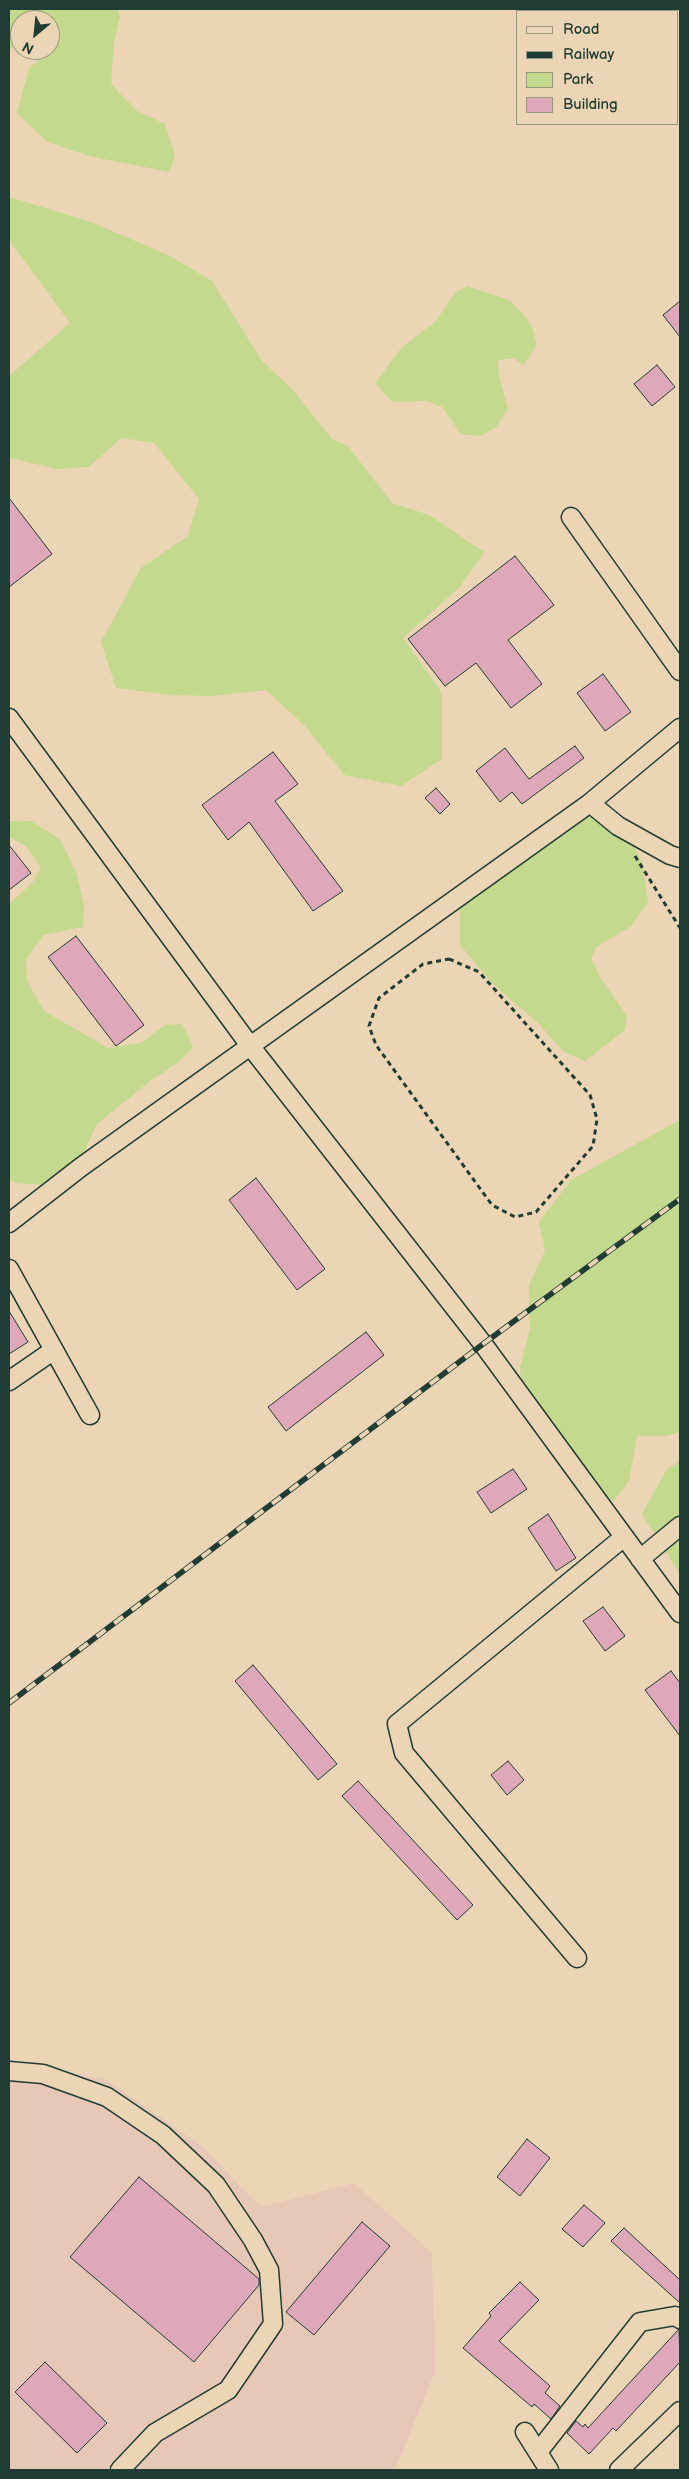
<!DOCTYPE html>
<html>
<head>
<meta charset="utf-8">
<style>
  body { margin:0 }
  #map { position:relative; width:689px; height:2479px; overflow:hidden; background:#ebd5b4; font-family:"Balsamiq Sans",sans-serif }
  canvas { display:block }
  .frame { position:absolute; inset:0; border:10px solid #1f3d34; pointer-events:none }
  .legend { position:absolute; left:516px; top:10px; width:162px; height:115px; box-sizing:border-box; background:#ebd5b4; border:1px solid #999881; margin:0; padding:6px 9px; list-style:none; font-size:15px; color:#1f3d34 }
  .legend li { display:flex; align-items:center; gap:10px; height:25px }
  .legend b { width:25px; border:1px solid #999881 }
  .north { position:absolute; left:10px; top:10px; width:50px; height:50px; box-sizing:border-box; background:#ebd5b4; border:1px solid #999881; border-radius:50%; rotate:208deg; font-size:14px; font-weight:700; line-height:20px; text-align:center; color:#1f3d34 }
  .north::after { content:''; display:block; margin:auto; width:18px; height:22px; background:#1f3d34; clip-path:polygon(50% 0,100% 100%,50% 72%,0 100%) }
</style>
</head>
<body>
<div id="map">
<canvas width="689" height="2479"></canvas>
<div class="frame"></div>
<ul class="legend">
<li><b style="height:6px;background:#ebd5b4"></b>Road</li>
<li><b style="height:6px;background:#1f3d34"></b>Railway</li>
<li><b style="height:14px;background:#c3d98e"></b>Park</li>
<li><b style="height:14px;background:#dfa7ba"></b>Building</li>
</ul>
<div class="north">N</div>
</div>
<script>
const ctx = document.querySelector('canvas').getContext('2d');
ctx.lineJoin = 'round';
function paint(path, color) {
  ctx.fillStyle = color;
  ctx.fill(path, 'evenodd');
}
function toPath(rows) {
  const path = new Path2D();
  for (const r of rows) {
    path.moveTo(r[0], r[1]);
    for (let i = 2; i < r.length; i += 2) path.lineTo(r[i], r[i + 1]);
  }
  return path;
}
function strokePath(path, color, width, dash) {
  ctx.strokeStyle = color;
  ctx.lineWidth = width;
  ctx.lineCap = dash ? 'butt' : 'round';
  ctx.setLineDash(dash || []);
  ctx.stroke(path);
}
paint(toPath([
  [9,2061,105,2079,203,2147,261,2207,354,2183,432,2253,435,2372,395,2470,9,2470]
]), '#e7c7b6');
paint(toPath([
  [9,9,118,9,120,17,114,42,111,84,137,111,165,124,175,156,169,172,89,156,47,142,17,113,29,68,56,46,54,25,50,26,50,20,20,20,20,37,9,50],
  [9,197,91,222,170,256,212,281,262,361,292,389,332,439,348,446,392,503,429,515,484,552,459,588,403,638,442,693,442,759,401,786,344,775,305,726,266,690,213,696,169,695,116,688,101,642,141,568,188,536,199,499,154,443,121,438,89,467,55,469,12,458,9,460,9,376,70,323,9,240],
  [467,286,509,300,526,317,533,330,537,345,523,365,514,358,498,360,499,377,508,409,496,427,481,436,461,434,442,407,426,401,392,402,375,383,402,347,435,322,455,293],
  [578,806,620,819,642,862,648,902,631,926,596,947,591,958,601,979,627,1016,625,1030,585,1061,563,1051,537,1022,493,984,460,945,460,908,508,866,541,825],
  [9,821,30,821,60,839,77,874,84,907,83,927,44,935,26,959,27,981,44,1011,108,1048,141,1043,165,1025,182,1024,193,1047,180,1061,150,1081,97,1124,88,1143,81,1167,56,1186,15,1183,9,1179,9,904,32,883,41,868,26,846,9,837],
  [680,1120,680,1432,665,1436,637,1436,629,1481,613,1502,583,1480,522,1397,520,1367,530,1329,529,1284,545,1251,539,1222,571,1180],
  [680,1461,680,1574,642,1514,667,1469]
]), '#c3d98e');
const building = toPath([
  [680,301,680,337,663,315,680,301],
  [657,365,675,387,652,406,634,384,657,365],
  [9,498,52,554,9,587,9,498],
  [515,556,554,605,508,640,542,684,511,708,476,663,445,686,408,639,515,556],
  [603,674,631,712,605,731,577,693,603,674],
  [575,746,584,758,522,804,512,792,500,802,476,771,505,748,529,779,575,746],
  [273,752,298,784,275,801,343,891,313,911,249,822,228,840,202,805,273,752],
  [436,788,450,804,440,814,425,798,436,788],
  [9,845,31,873,9,890,9,845],
  [76,936,144,1025,116,1046,48,957,76,936],
  [256,1178,325,1269,297,1290,229,1200,256,1178],
  [9,1311,28,1342,9,1354,9,1311],
  [366,1332,384,1355,286,1431,268,1407,366,1332],
  [513,1469,527,1489,491,1513,477,1492,513,1469],
  [548,1514,576,1558,556,1571,528,1528,548,1514],
  [603,1607,625,1636,605,1651,583,1621,603,1607],
  [253,1665,337,1764,318,1780,235,1681,253,1665],
  [671,1671,680,1683,680,1736,645,1690,671,1671],
  [508,1761,524,1780,507,1795,491,1775,508,1761],
  [358,1781,473,1905,457,1920,342,1796,358,1781],
  [527,2139,550,2158,520,2196,497,2177,527,2139],
  [139,2177,259,2279,259,2285,194,2362,70,2257,139,2177],
  [584,2205,605,2223,583,2247,562,2229,584,2205],
  [362,2222,390,2246,314,2335,286,2312,362,2222],
  [624,2228,680,2280,680,2303,611,2241,624,2228],
  [520,2282,539,2300,499,2341,550,2386,545,2393,560,2406,551,2419,534,2404,532,2407,463,2348,491,2316,489,2313,520,2282],
  [679,2329,680,2362,616,2431,613,2428,589,2454,567,2433,576,2421,583,2427,585,2424,588,2428,679,2329],
  [45,2362,107,2423,77,2453,15,2392,45,2362]
]);
paint(building, '#dfa7ba');
strokePath(building, '#1f3d34', 1);
const minor = toPath([
  [571,517,680,671],
  [9,718,251,1047,483,1344,680,1613],
  [590,803,680,728],
  [9,1223,81,1167,590,803,618,826,670,855,680,858],
  [9,1269,90,1415],
  [9,1381,54,1350],
  [640,1559,680,1526],
  [577,1958,404,1753,397,1724,624,1537],
  [9,2071,43,2074,107,2097,163,2135,216,2185,253,2240,269,2270,273,2324,228,2390,155,2433,120,2470],
  [525,2432,549,2470],
  [538,2452,640,2322,675,2316,680,2319],
  [619,2470,680,2411]
]);
strokePath(minor, '#1f3d34', 21);
strokePath(toPath([
  [635,856,680,928],
  [449,959,479,972,590,1095,597,1119,593,1146,536,1212,515,1217,492,1205,376,1045,369,1026,379,998,423,964,449,959]
]), '#1f3d34', 3, [5, 4]);
strokePath(minor, '#ebd5b4', 18);
const rail = toPath([
  [9,1703,483,1344,680,1199]
]);
strokePath(rail, '#1f3d34', 5.5);
strokePath(rail, '#ebd5b4', 4, [11]);
</script>
</body>
</html>
